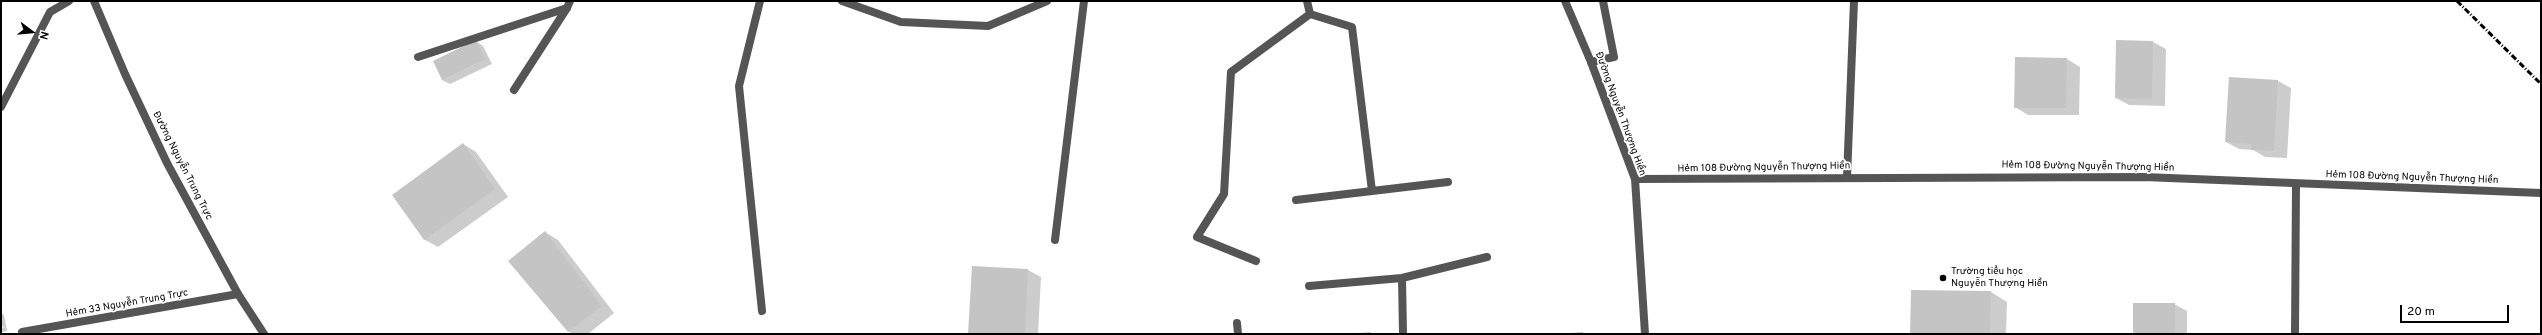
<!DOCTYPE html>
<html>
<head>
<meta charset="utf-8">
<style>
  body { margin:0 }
  #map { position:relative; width:2542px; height:335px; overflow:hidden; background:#fff; font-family:Overpass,sans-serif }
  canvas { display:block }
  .frame { position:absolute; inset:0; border:2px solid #000; pointer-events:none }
  .north { position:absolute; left:12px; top:12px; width:40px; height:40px; -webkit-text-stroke:3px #fff; paint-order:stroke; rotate:106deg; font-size:11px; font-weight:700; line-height:16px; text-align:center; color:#000 }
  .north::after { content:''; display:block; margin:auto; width:14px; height:18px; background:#000; clip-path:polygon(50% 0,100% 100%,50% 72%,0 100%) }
  .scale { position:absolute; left:2400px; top:305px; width:109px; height:18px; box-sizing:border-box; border:2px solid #000; border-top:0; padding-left:5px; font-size:12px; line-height:14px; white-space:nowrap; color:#000; -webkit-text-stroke:3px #fff; paint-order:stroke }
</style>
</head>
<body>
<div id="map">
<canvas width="2542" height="335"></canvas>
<div class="frame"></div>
<div class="north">N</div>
<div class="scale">20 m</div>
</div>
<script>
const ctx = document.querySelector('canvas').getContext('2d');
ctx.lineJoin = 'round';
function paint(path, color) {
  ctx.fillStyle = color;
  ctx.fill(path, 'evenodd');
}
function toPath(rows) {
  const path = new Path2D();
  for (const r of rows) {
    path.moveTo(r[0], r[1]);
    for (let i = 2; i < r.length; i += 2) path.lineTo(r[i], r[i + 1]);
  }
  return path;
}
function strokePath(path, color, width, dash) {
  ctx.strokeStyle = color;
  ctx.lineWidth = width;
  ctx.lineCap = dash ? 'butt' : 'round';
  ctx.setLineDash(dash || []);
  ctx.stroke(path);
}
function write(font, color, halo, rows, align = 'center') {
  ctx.font = font + ' Overpass,sans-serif';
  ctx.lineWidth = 3.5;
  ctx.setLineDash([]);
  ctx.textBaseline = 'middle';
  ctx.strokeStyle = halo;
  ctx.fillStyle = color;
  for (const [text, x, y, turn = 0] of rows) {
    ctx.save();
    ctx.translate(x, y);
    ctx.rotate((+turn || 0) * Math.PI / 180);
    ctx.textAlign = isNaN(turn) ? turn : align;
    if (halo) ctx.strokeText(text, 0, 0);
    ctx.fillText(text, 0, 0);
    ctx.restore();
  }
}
paint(toPath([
  [476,41,483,46,492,64,450,84,442,80],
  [2117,41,2153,42,2166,49,2165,106,2129,105,2116,98],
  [2067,59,2080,67,2079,115,2028,115,2015,107],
  [2230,78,2278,81,2291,88,2287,158,2265,157,2253,150,2239,149,2226,142],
  [463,144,476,152,508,197,438,247,425,240,393,195],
  [545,232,558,240,614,313,588,334,573,334,568,331],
  [973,267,1028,270,1041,277,1038,334,969,334],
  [1991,292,2007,302,2006,334,1911,334],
  [2174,304,2187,311,2187,334,2134,334],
  [1,313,4,315,7,331,1,332,1,328,5,327,1,326]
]), '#0003');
paint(toPath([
  [476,40,485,59,442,80,433,61],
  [2116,40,2153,41,2152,99,2115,98],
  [2015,57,2067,58,2066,108,2014,108],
  [2229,77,2278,80,2274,151,2251,150,2251,144,2225,142],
  [463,143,495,189,424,240,392,195],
  [545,231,602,306,568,332,508,261],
  [972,266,1028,269,1025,334,968,334],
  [1911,290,1991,291,1990,334,1910,334],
  [2133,303,2175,303,2175,334,2133,334],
  [1371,332,1371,334,1358,334,1358,333],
  [1583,332,1583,334,1571,334,1571,333]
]), '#c4c4c4');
strokePath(toPath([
  [760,1,739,86,762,311],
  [1310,14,1352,27,1372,191,1448,182],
  [418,57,567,8],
  [1591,62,1614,57,1603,1],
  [514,90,567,8,570,1],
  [1,107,50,12,69,1],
  [1847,177,1854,1],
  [1296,200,1372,191],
  [1055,240,1084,1],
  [1256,261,1197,237,1224,194,1231,72,1310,14,1307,1],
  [1402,278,1487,257],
  [1309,286,1402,278,1403,334],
  [1237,323,1238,334],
  [23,334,22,332,238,294],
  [2295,334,2296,184]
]), '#555', 8);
strokePath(toPath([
  [94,1,125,74,167,163,238,294,264,334],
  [842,1,901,22,988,26,1047,1],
  [1565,1,1591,62,1635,179,1645,334],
  [1635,179,2144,177,2541,193]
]), '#555', 8);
strokePath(toPath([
  [2457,1,2541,84]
]), '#000', 3, [6, 2, 1, 2]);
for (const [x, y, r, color] of [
  [1943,278,4,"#000"]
]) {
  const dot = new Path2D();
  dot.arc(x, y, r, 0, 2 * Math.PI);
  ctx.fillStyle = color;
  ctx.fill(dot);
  strokePath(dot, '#fff', 1.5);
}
write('10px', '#000', '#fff', [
  ["Đường Nguyễn Thượng Hiền",1620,114,70],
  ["Đường Nguyễn Trung Trực",182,166,63],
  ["Hẻm 108 Đường Nguyễn Thượng Hiền",2088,167,1],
  ["Hẻm 108 Đường Nguyễn Thượng Hiền",1764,168,-1],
  ["Hẻm 108 Đường Nguyễn Thượng Hiền",2412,178,2],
  ["Hẻm 33 Nguyễn Trung Trực",127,304,-10]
]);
write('10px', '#000', '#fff', [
  ["Trường tiểu học",1951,272],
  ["Nguyễn Thượng Hiền",1951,284]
], 'left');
</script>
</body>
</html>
